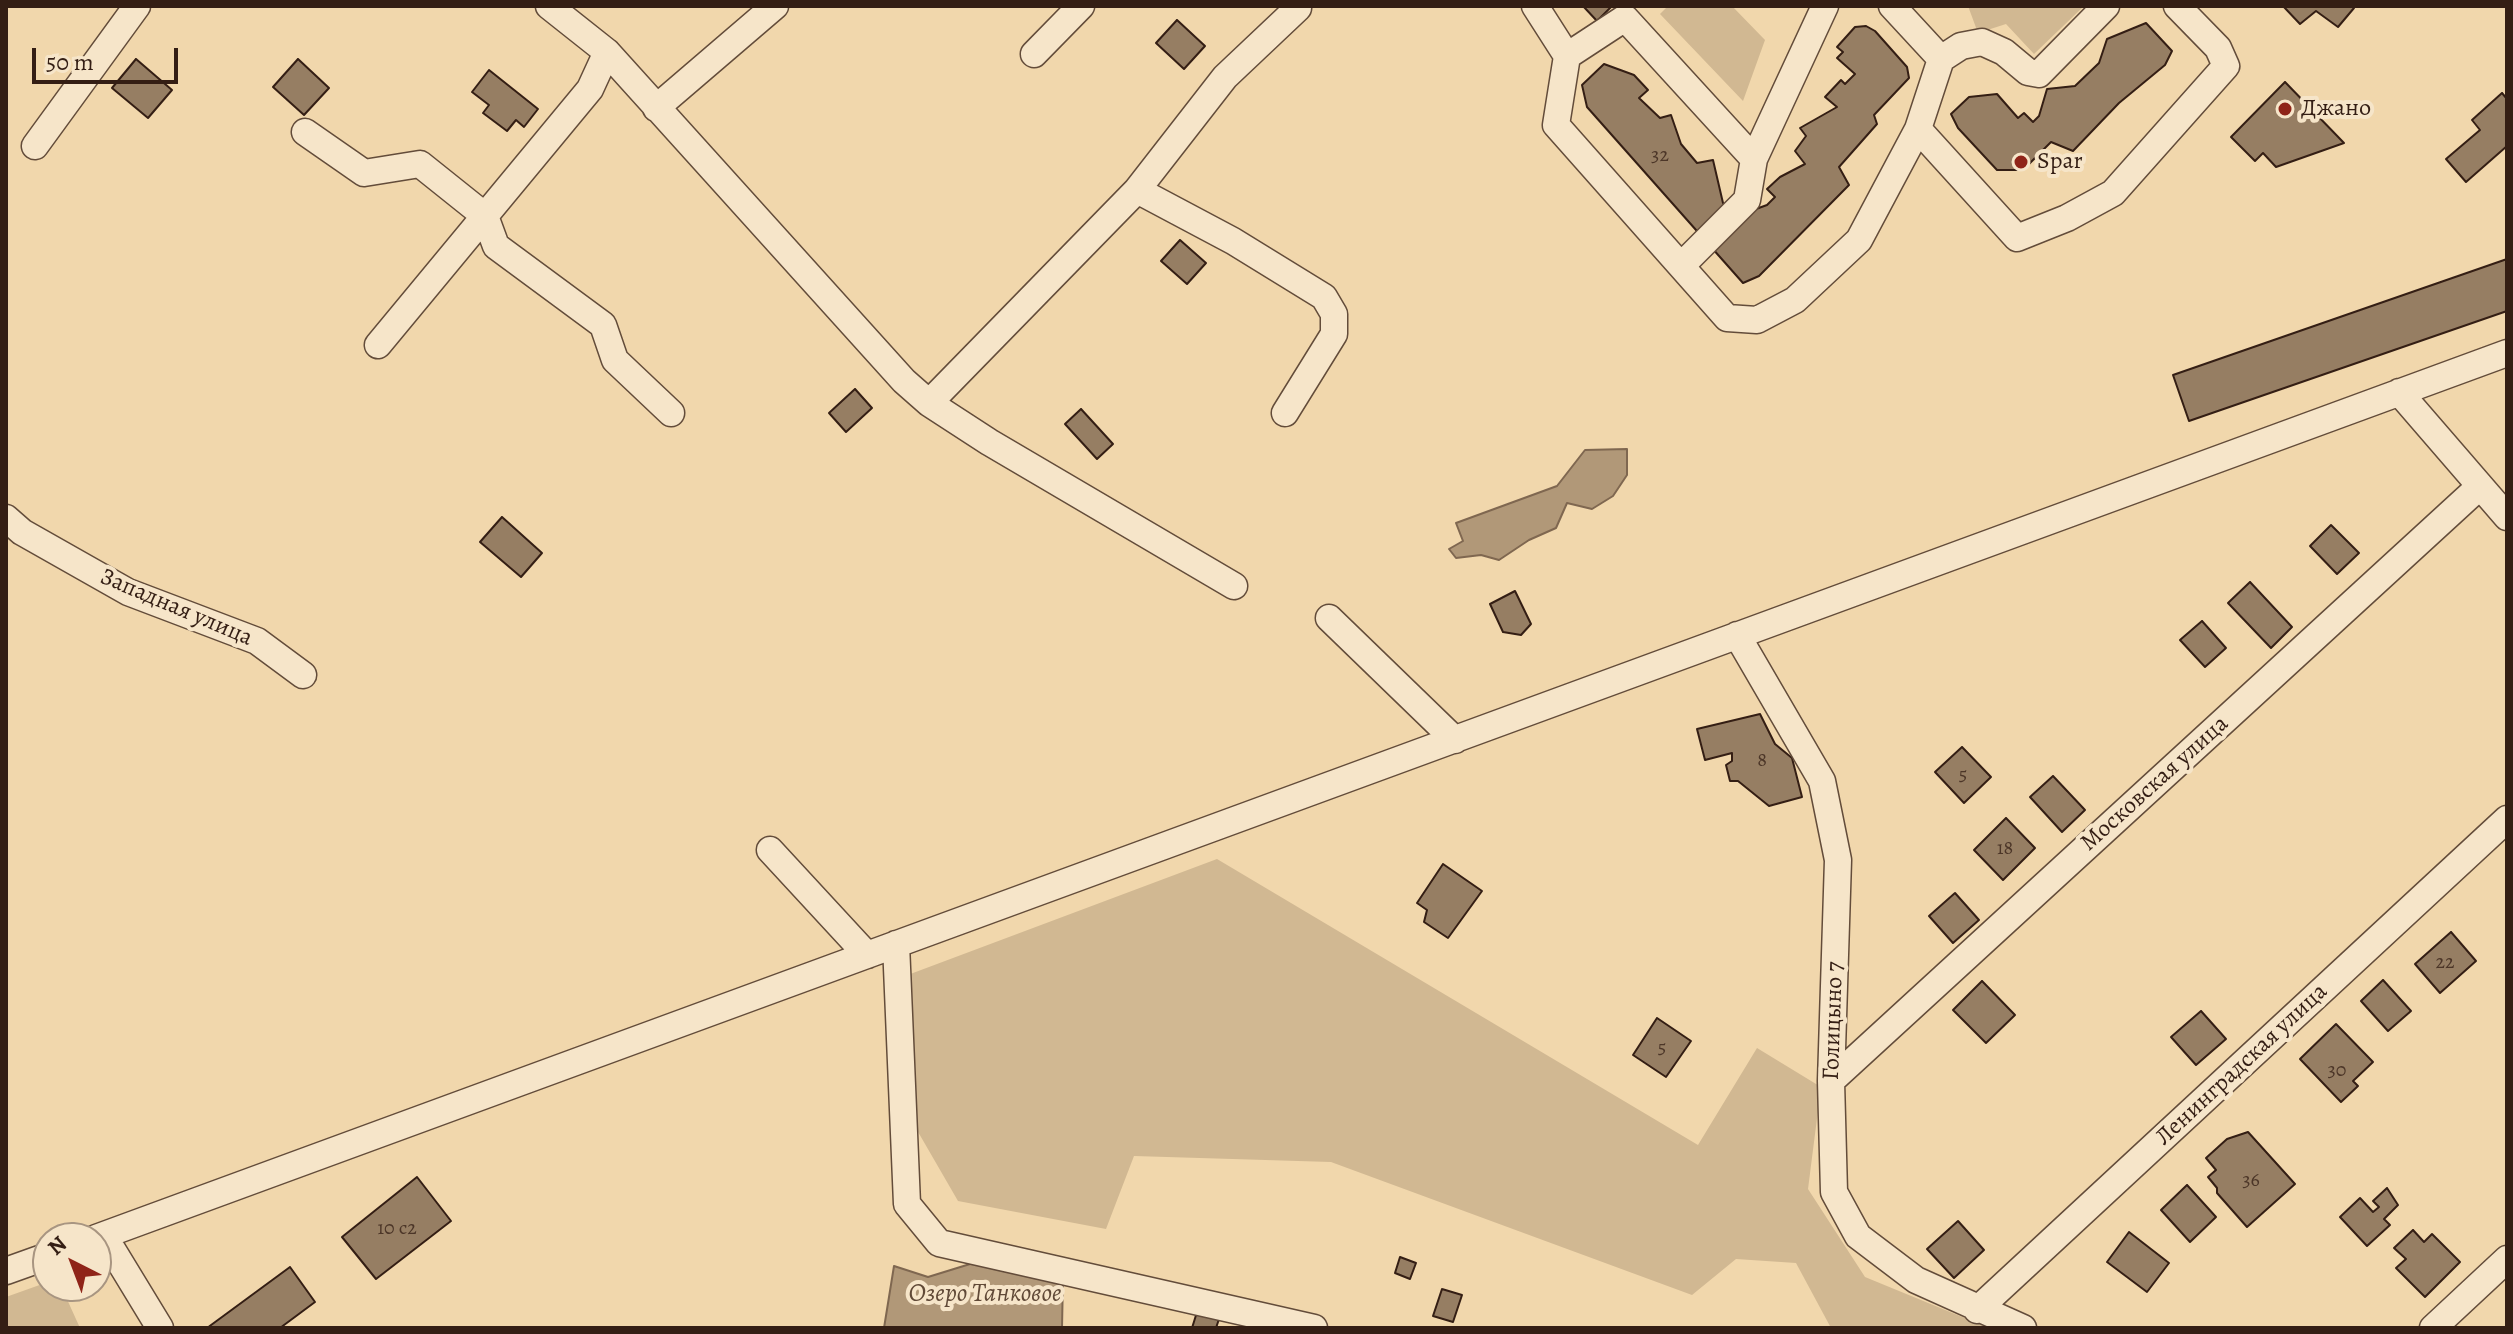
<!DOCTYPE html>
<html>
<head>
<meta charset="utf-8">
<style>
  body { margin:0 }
  #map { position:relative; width:2513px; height:1334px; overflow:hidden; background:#f1d7ac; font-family:Alegreya,serif }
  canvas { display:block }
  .frame { position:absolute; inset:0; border:8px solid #341e14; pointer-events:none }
  .north { position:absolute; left:32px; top:1222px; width:80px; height:80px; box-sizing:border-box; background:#f6e5c9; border:2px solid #a89581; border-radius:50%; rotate:318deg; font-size:22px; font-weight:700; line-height:32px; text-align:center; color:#341e14 }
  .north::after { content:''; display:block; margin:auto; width:28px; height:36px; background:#8f2418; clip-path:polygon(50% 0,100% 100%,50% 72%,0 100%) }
  .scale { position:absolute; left:32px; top:48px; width:146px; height:36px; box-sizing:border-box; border:4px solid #341e14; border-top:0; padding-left:10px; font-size:24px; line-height:28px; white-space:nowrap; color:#341e14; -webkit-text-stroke:6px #f6e5c9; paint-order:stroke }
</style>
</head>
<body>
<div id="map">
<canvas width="2513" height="1334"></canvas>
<div class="frame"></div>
<div class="north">N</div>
<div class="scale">50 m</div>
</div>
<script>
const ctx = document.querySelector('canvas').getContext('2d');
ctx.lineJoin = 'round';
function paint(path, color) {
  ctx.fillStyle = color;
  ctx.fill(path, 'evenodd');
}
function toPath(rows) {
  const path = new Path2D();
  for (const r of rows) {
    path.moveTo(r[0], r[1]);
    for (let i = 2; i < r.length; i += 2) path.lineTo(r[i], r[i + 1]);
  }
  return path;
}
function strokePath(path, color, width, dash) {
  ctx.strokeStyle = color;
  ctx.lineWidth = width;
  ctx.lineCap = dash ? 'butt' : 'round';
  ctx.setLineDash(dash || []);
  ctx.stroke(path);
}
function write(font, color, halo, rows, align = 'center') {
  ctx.font = font + ' Alegreya,serif';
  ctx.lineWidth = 8;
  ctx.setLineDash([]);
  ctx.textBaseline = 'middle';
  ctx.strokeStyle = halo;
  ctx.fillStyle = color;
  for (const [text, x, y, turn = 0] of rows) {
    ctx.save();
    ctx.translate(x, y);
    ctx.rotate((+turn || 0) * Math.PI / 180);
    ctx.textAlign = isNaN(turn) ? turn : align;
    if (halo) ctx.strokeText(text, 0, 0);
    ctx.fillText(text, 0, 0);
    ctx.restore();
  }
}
paint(toPath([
  [1668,6,1732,6,1765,40,1743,101,1660,14],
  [1968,6,2084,6,2034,54,2006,24,1978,33],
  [1217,859,1698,1145,1757,1048,1821,1087,1808,1189,1865,1277,1989,1328,1831,1328,1796,1263,1736,1259,1692,1295,1331,1162,1134,1156,1106,1229,958,1201,910,1118,905,976],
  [48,1282,48,1286,61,1286,80,1328,6,1328,6,1297]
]), '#d1b892');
const water = toPath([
  [1627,449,1627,475,1613,496,1592,509,1567,503,1556,528,1529,540,1499,560,1481,555,1456,558,1449,549,1463,541,1456,523,1557,486,1585,450,1627,449],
  [983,1260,1063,1277,1062,1328,884,1328,894,1266,928,1277,983,1260]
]);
paint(water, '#b19878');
strokePath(water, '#7f6750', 2);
const building = toPath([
  [1583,6,1612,6,1597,21,1583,6],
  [2283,6,2351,6,2354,8,2338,27,2316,11,2300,24,2283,6],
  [1177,20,1205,46,1184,69,1156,43,1177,20],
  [2146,23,2172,51,2165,65,2119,103,2073,151,2051,142,2023,170,1997,170,1958,128,1951,114,1969,97,1997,94,2018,118,2024,113,2033,122,2039,116,2047,89,2075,86,2099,63,2107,39,2146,23],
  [1866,26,1875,31,1907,67,1909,78,1874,115,1877,124,1839,167,1849,185,1759,276,1743,283,1587,107,1582,85,1604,64,1634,75,1648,90,1639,98,1660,118,1671,115,1681,144,1697,163,1713,160,1723,203,1734,217,1767,205,1775,197,1767,189,1780,177,1805,164,1795,151,1806,136,1800,128,1837,107,1825,97,1841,80,1845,84,1855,74,1837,58,1843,52,1837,47,1855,27,1866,26],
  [136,59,172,90,148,118,112,88,136,59],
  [298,59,329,88,304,115,273,87,298,59],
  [489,70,538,109,524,127,516,120,507,131,483,113,489,105,472,92,489,70],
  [2285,82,2344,143,2276,167,2263,153,2255,161,2231,137,2285,82],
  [2502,93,2507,99,2507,146,2466,182,2446,159,2480,130,2472,120,2502,93],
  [1180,240,1206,263,1187,284,1161,261,1180,240],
  [2507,259,2507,311,2189,421,2173,375,2507,259],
  [855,389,872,408,846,432,829,413,855,389],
  [1081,409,1113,444,1097,459,1065,424,1081,409],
  [502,517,542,553,521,577,480,542,502,517],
  [2331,525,2359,553,2337,574,2310,546,2331,525],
  [2250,582,2292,627,2271,648,2228,603,2250,582],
  [1515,591,1531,624,1521,635,1503,632,1490,604,1515,591],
  [2202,621,2226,648,2205,667,2180,640,2202,621],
  [1760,714,1775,744,1792,758,1802,797,1769,806,1738,781,1730,781,1726,765,1732,761,1732,753,1705,760,1697,729,1760,714],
  [1962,747,1991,777,1964,803,1935,772,1962,747],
  [2053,776,2085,810,2062,832,2030,797,2053,776],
  [2006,818,2035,848,2003,880,1974,850,2006,818],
  [1443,864,1482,891,1448,938,1424,922,1427,910,1417,903,1443,864],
  [1955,893,1979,920,1953,943,1929,916,1955,893],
  [2451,932,2476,961,2440,993,2415,964,2451,932],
  [2383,980,2411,1011,2388,1031,2361,1001,2383,980],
  [1982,981,2015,1015,1986,1043,1953,1010,1982,981],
  [2201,1011,2226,1039,2196,1065,2171,1037,2201,1011],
  [1657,1018,1691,1041,1666,1077,1633,1055,1657,1018],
  [2336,1024,2373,1062,2353,1081,2358,1086,2341,1102,2300,1059,2336,1024],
  [2248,1132,2295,1184,2247,1227,2217,1193,2217,1188,2208,1177,2216,1170,2206,1158,2227,1139,2248,1132],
  [417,1177,451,1221,376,1279,342,1237,417,1177],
  [2187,1185,2216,1217,2190,1242,2161,1210,2187,1185],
  [2387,1188,2398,1205,2384,1219,2390,1225,2367,1246,2340,1217,2360,1198,2373,1212,2379,1207,2373,1201,2387,1188],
  [1958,1221,1984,1250,1954,1278,1927,1249,1958,1221],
  [2413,1230,2424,1242,2432,1234,2460,1262,2425,1297,2396,1268,2406,1259,2394,1248,2413,1230],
  [2129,1232,2169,1263,2147,1292,2107,1262,2129,1232],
  [1400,1257,1416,1263,1410,1279,1395,1273,1400,1257],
  [290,1267,315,1302,280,1328,207,1328,290,1267],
  [1442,1289,1462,1295,1453,1322,1433,1316,1442,1289],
  [1197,1312,1219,1319,1216,1328,1192,1328,1197,1312]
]);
paint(building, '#967e63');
strokePath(building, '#341e14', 2);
const minor = toPath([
  [549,6,607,52,904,381,929,403,989,442,1234,586],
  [1535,6,1567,56],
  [1825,6,1754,159,1625,18,1567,56,1556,125,1727,318,1757,320,1795,300,1859,240,1918,129],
  [1892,6,1941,59],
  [2106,6,2039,74,2028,72,2004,52,1982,42,1961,46,1941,59,1918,129,2017,238,2067,218,2113,193,2226,66,2218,48,2177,6],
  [1034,54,1081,6],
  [656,108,775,6],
  [305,132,364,173,420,164,485,216,496,246,603,325,615,360,671,413],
  [35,146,137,6],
  [1137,190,1233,241,1324,297,1334,314,1334,334,1285,413],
  [1683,264,1747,200,1754,159],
  [378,345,590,89,607,52],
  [2399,392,2507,517],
  [929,403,1137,190,1225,77,1298,8],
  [6,518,22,532,128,592,257,641,303,675],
  [1329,618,1455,740],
  [1737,635,1822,781,1838,860,1831,1081,1834,1192,1858,1236,1916,1280,2023,1328],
  [770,850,867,955],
  [896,944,907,1204,939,1243,1314,1328],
  [1831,1081,2479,487],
  [104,1236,160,1328],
  [96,1238,2507,353],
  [6,1271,48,1256],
  [1977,1310,2507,819],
  [2433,1328,2507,1259]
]);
strokePath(minor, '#634c3a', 29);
strokePath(minor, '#f6e5c9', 26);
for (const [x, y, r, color] of [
  [2285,109,8,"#8f2418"],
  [2021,162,8,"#8f2418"]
]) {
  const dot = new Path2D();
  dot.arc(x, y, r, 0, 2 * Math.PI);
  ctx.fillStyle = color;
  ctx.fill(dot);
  strokePath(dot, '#f6e5c9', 3);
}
write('20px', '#4c3628', null, [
  ["32",1660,156],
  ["8",1762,761],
  ["5",1963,775],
  ["18",2005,849],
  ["22",2445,963],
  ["5",1662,1048],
  ["30",2337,1071],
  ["36",2251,1181],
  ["10 с2",397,1229]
]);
write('24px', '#341e14', '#f6e5c9', [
  ["Джано",2301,109],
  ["Spar",2037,162]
], 'left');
write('24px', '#341e14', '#f6e5c9', [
  ["Западная улица",176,608,23],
  ["Московская улица",2155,784,-42],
  ["Голицыно 7",1834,1021,-88],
  ["Ленинградская улица",2242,1065,-43]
]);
write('italic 26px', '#604937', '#f6e5c9', [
  ["Озеро Танковое",985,1295]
]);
</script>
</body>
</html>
